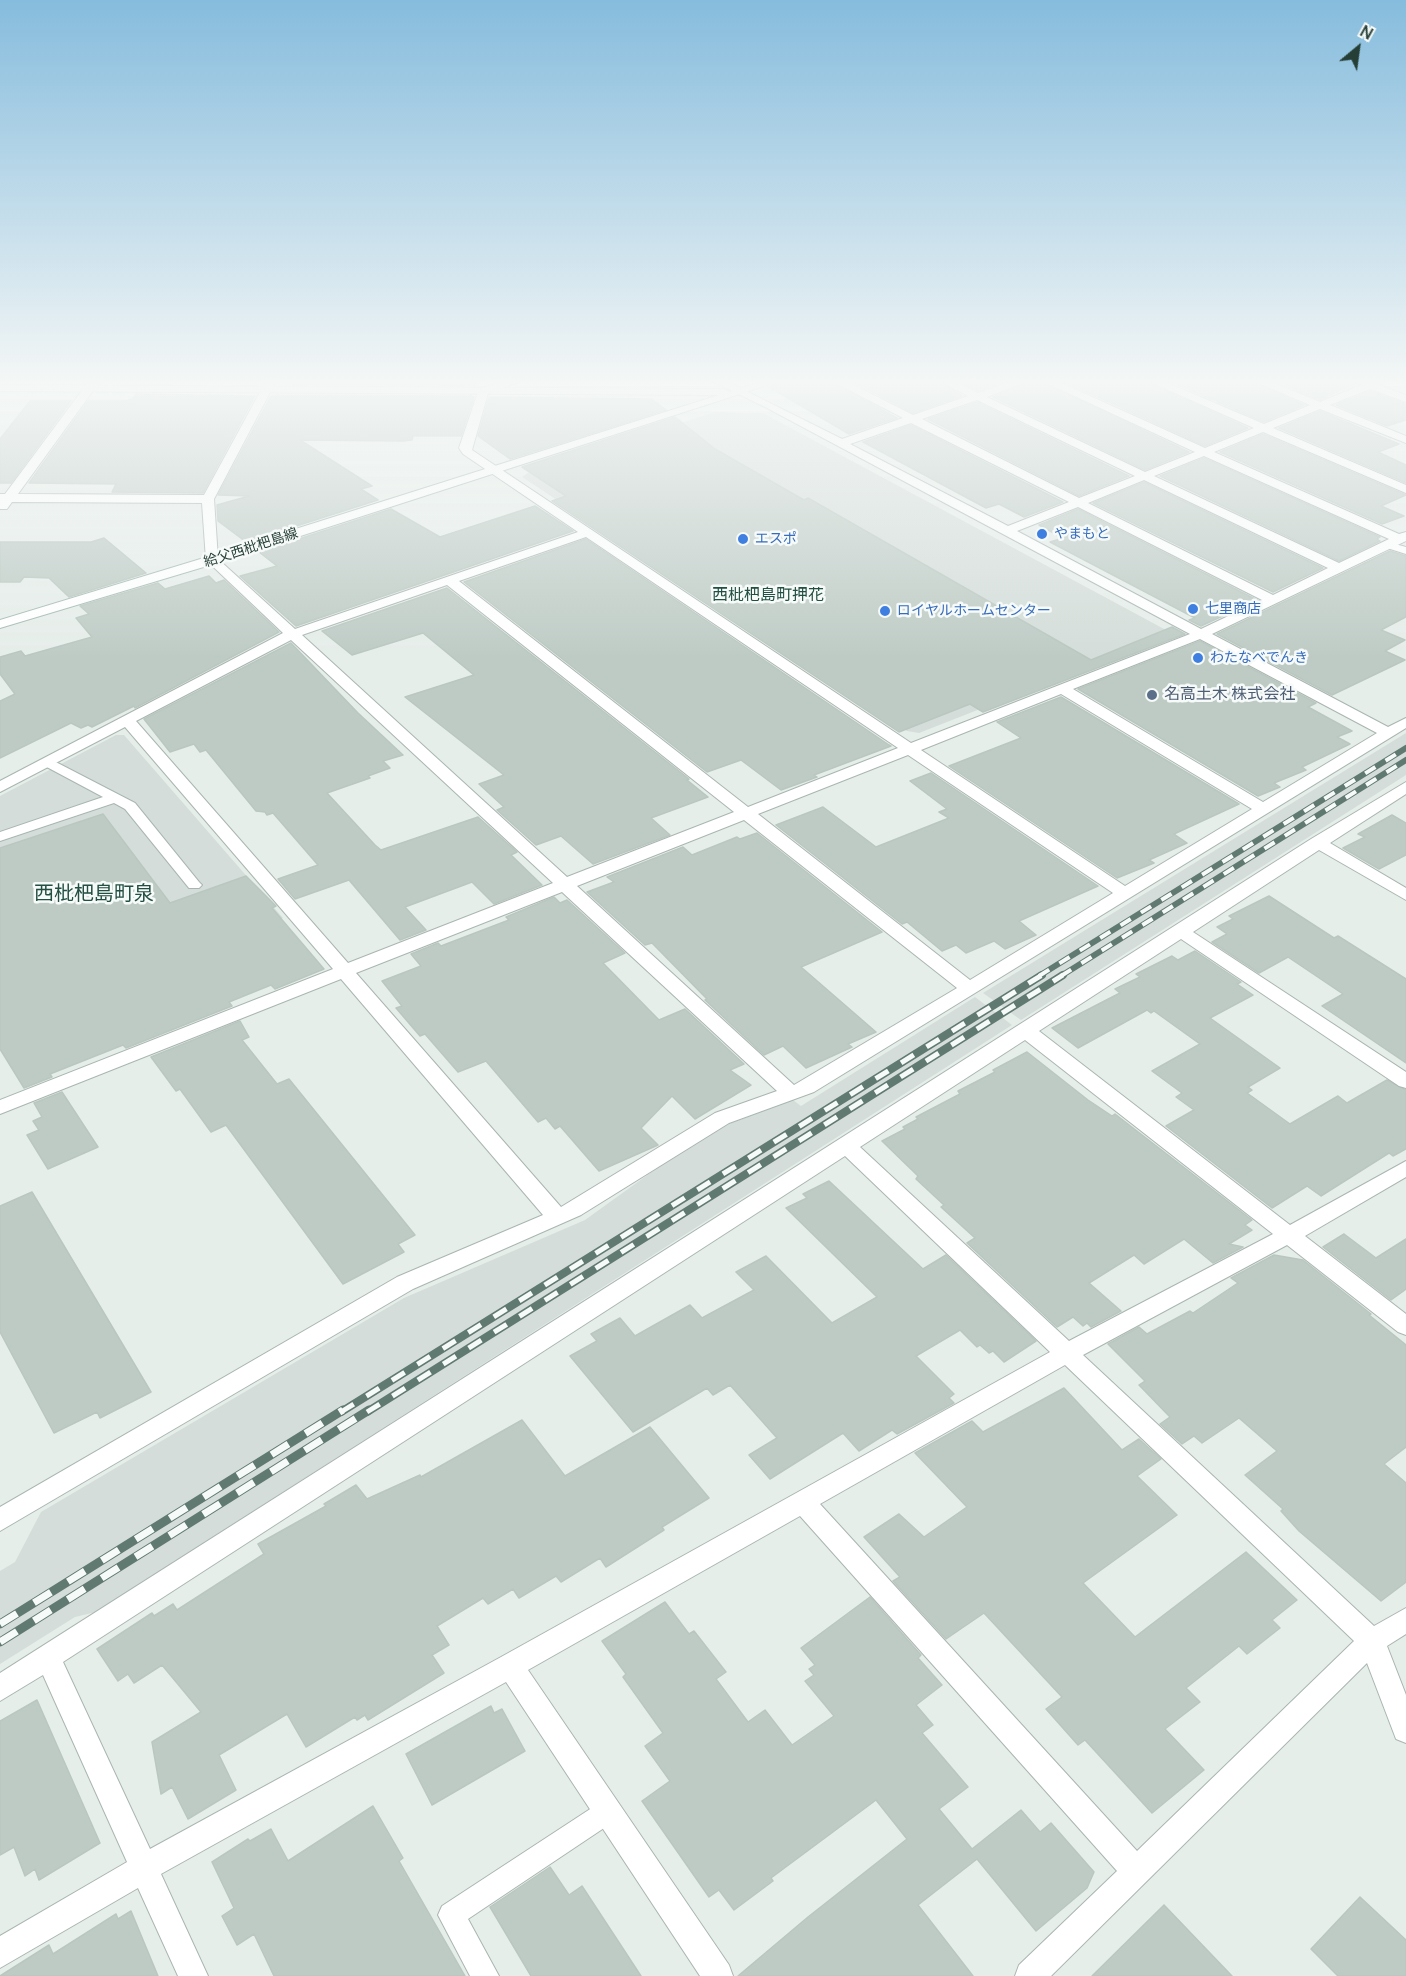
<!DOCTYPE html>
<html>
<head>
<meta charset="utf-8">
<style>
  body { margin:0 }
  #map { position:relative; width:1406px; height:1976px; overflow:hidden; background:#e6eeea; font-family:Manrope,sans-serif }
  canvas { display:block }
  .north { position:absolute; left:1328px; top:18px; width:60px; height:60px; -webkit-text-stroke:4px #f6faf8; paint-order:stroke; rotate:29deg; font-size:16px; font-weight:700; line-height:24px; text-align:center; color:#263f36 }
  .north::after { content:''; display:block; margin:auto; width:21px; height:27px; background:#263f36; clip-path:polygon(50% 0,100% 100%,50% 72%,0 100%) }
</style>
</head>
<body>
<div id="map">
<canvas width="1406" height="1976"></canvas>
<div class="north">N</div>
</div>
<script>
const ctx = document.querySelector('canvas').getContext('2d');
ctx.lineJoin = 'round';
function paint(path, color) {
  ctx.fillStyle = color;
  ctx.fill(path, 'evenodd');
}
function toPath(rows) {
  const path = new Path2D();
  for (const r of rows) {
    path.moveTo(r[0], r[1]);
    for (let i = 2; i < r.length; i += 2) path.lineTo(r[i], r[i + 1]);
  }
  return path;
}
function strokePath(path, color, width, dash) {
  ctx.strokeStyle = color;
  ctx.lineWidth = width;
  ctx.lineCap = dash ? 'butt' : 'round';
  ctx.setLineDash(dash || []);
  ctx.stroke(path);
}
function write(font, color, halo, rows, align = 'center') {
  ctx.font = font + ' Manrope,"Noto Sans JP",sans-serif';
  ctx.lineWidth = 5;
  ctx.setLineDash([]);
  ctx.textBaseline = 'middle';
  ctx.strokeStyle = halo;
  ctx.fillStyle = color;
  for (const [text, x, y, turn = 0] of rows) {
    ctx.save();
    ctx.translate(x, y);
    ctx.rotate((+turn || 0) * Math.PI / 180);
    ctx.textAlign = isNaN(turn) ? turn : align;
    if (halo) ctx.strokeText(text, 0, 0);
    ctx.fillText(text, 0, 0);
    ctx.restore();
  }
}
paint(toPath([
  [715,412,763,413,1166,630,1168,635,919,733,907,731,522,477,529,472],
  [1406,733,1406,775,1021,1020,983,993],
  [116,735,124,735,283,918,0,1023,0,796],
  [975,997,1012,1025,96,1612,75,1617,0,1664,0,1571,15,1562,41,1512,404,1298,585,1220,671,1158,726,1125,793,1100,801,1106]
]), '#d4ddd9');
const building = toPath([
  [285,381,475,381,474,385,283,384,285,381],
  [782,381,830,381,897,418,849,434,769,387,782,381],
  [852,381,938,381,962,396,913,413,852,381],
  [960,381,1004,381,978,391,960,381],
  [1030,381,1040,381,1189,452,1145,470,993,397,1030,381],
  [1063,381,1146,381,1248,428,1205,446,1063,381],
  [1170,381,1252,381,1304,405,1264,422,1170,381],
  [1276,381,1360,381,1320,400,1276,381],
  [1370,391,1406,404,1406,420,1387,426,1336,405,1370,391],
  [136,394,255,396,203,493,112,492,116,484,29,483,88,401,125,401,132,399,136,394],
  [278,395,471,396,474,397,461,436,413,436,412,440,403,441,300,440,372,486,361,489,378,500,246,542,218,521,217,505,249,496,218,495,271,396,278,395],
  [489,397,652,399,666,410,510,459,478,436,489,397],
  [30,401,71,401,11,483,0,483,0,439,30,401],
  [977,402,1129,476,1079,496,928,419,977,402],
  [1320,411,1399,444,1378,452,1406,465,1406,483,1279,428,1320,411],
  [675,417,715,449,804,500,808,498,1091,660,1172,627,1185,634,983,712,970,704,899,732,552,501,566,496,522,467,675,417],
  [911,425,1063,502,1024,517,999,504,986,508,863,442,911,425],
  [1263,434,1406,495,1381,506,1404,516,1382,524,1220,452,1263,434],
  [1204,458,1380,537,1377,539,1380,541,1339,561,1160,476,1204,458],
  [1144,482,1323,568,1273,592,1093,503,1144,482],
  [535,506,573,531,296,626,240,576,277,566,259,552,391,509,440,537,535,506],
  [1078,509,1257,600,1201,626,1189,620,1195,618,1050,542,1063,538,1039,525,1078,509],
  [104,538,146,573,69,597,49,578,24,577,20,582,0,582,0,542,91,542,104,538],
  [586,539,889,745,891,746,814,775,817,777,781,790,741,760,707,772,464,582,586,539],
  [1390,551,1406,556,1406,617,1381,630,1405,640,1385,651,1405,660,1332,695,1217,634,1390,551],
  [209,576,216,583,224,580,279,632,135,708,134,706,92,727,88,725,81,728,71,723,0,758,0,701,15,694,0,674,0,657,21,651,25,656,92,637,76,618,89,614,80,606,158,583,165,589,209,576],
  [447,588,689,779,687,780,708,797,651,818,670,835,593,864,561,836,536,845,497,810,504,807,479,784,504,775,405,697,474,675,423,633,352,655,322,631,447,588],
  [1200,641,1316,703,1308,707,1352,731,1337,737,1350,744,1302,767,1306,770,1274,783,1280,787,1258,796,1078,689,1200,641],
  [291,643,358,713,403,755,383,761,390,768,368,776,370,778,327,793,375,845,381,850,478,817,517,852,511,855,542,885,494,904,472,882,405,907,426,930,400,940,349,880,295,899,278,879,318,865,273,813,267,815,265,812,256,811,206,750,200,752,194,744,170,752,144,719,291,643],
  [1061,697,1239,804,1174,834,1187,843,1149,860,1154,863,1117,878,949,766,1021,738,997,722,1061,697],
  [931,773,1098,886,1019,921,1036,935,1005,949,994,941,966,953,956,945,942,951,907,922,902,924,776,825,823,807,876,847,949,818,939,812,947,809,910,781,931,773],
  [103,814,170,903,246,876,276,906,272,908,324,969,275,989,271,985,229,1002,232,1006,126,1048,123,1045,50,1074,52,1077,24,1088,0,1049,0,848,103,814],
  [1392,815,1406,823,1406,855,1379,869,1343,848,1365,837,1358,834,1392,815],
  [757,833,882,932,801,967,876,1032,848,1044,852,1047,806,1068,783,1046,764,1055,705,1000,707,999,652,943,645,945,587,892,614,882,607,877,683,847,692,855,737,837,740,839,757,833],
  [1269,896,1334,938,1338,936,1406,979,1406,1063,1322,1006,1343,994,1288,957,1259,973,1212,942,1227,934,1217,927,1233,919,1229,916,1269,896],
  [554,897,560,903,567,900,625,953,603,963,659,1020,685,1009,744,1064,730,1070,751,1085,695,1119,672,1096,641,1128,658,1145,599,1171,560,1126,555,1129,546,1118,538,1122,486,1061,458,1072,425,1034,420,1036,396,1008,402,1006,382,981,421,966,411,954,438,943,441,946,509,920,506,917,554,897],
  [1195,951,1241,982,1237,984,1253,995,1210,1018,1280,1068,1248,1087,1252,1090,1247,1093,1290,1124,1338,1096,1347,1103,1387,1080,1406,1090,1406,1149,1393,1156,1389,1153,1321,1196,1307,1186,1272,1208,1166,1126,1194,1110,1176,1097,1182,1093,1152,1071,1200,1044,1154,1011,1151,1013,1147,1010,1078,1048,1052,1028,1120,993,1115,989,1140,977,1136,974,1172,956,1178,960,1195,951],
  [240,1021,249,1037,242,1040,277,1084,289,1079,415,1235,398,1244,404,1252,343,1284,226,1125,211,1132,180,1089,176,1091,151,1057,240,1021],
  [1027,1052,1088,1100,1112,1116,1115,1114,1146,1138,1252,1220,1245,1225,1252,1230,1229,1244,1243,1247,1213,1263,1184,1239,1144,1264,1134,1255,1089,1283,1121,1311,1091,1327,1087,1323,1083,1326,1073,1317,1057,1327,967,1243,975,1238,941,1207,944,1205,916,1179,918,1176,882,1141,905,1129,903,1127,918,1119,916,1117,960,1094,958,1091,995,1072,993,1070,1027,1052],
  [62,1092,98,1147,48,1169,27,1135,39,1130,33,1121,42,1117,34,1103,62,1092],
  [829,1181,923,1269,946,1255,1036,1341,1004,1362,993,1351,989,1353,980,1345,977,1347,960,1330,916,1356,954,1394,949,1398,954,1403,897,1434,892,1430,859,1451,843,1433,770,1479,749,1455,777,1438,730,1385,713,1395,707,1388,633,1432,570,1356,597,1341,591,1334,620,1318,635,1336,690,1305,702,1318,754,1290,736,1272,766,1256,832,1323,877,1297,786,1208,807,1198,803,1194,829,1181],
  [32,1192,151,1392,100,1418,97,1412,54,1433,0,1332,0,1206,32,1192],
  [1344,1234,1376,1258,1406,1239,1406,1289,1391,1300,1323,1247,1344,1234],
  [1274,1255,1303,1260,1371,1314,1369,1315,1406,1345,1406,1447,1384,1464,1406,1483,1406,1582,1381,1601,1299,1531,1281,1511,1283,1509,1245,1475,1277,1451,1239,1418,1202,1443,1194,1436,1182,1444,1160,1424,1170,1417,1139,1385,1145,1381,1108,1344,1139,1327,1147,1334,1190,1311,1193,1313,1238,1283,1231,1278,1274,1255],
  [1064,1388,1122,1450,1139,1439,1161,1459,1137,1476,1177,1515,1083,1583,1135,1637,1246,1552,1297,1600,1272,1620,1280,1628,1247,1654,1239,1646,1186,1688,1200,1702,1165,1729,1204,1770,1152,1813,1085,1740,1078,1745,1046,1709,1062,1697,984,1613,946,1639,893,1581,900,1577,864,1537,899,1514,924,1537,967,1507,915,1453,972,1421,983,1432,1064,1388],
  [522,1420,565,1476,650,1427,709,1498,662,1527,664,1530,606,1567,600,1558,561,1582,556,1576,519,1598,513,1589,488,1604,483,1598,437,1626,449,1645,432,1655,444,1673,368,1720,365,1715,357,1720,355,1717,306,1747,287,1714,219,1755,236,1790,188,1819,172,1787,161,1794,152,1742,201,1712,162,1665,134,1683,128,1674,118,1681,97,1649,152,1613,154,1616,173,1604,177,1610,264,1554,258,1544,326,1506,324,1504,356,1485,367,1499,420,1475,421,1477,522,1420],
  [870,1597,921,1655,918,1658,942,1685,916,1705,933,1725,922,1733,968,1787,939,1809,972,1849,1021,1810,1040,1832,1051,1823,1094,1872,1087,1888,1036,1931,977,1859,918,1905,973,1976,738,1976,808,1917,907,1839,876,1800,771,1878,773,1881,734,1910,719,1890,709,1897,642,1801,670,1781,645,1746,663,1733,623,1677,626,1674,602,1641,665,1602,689,1634,694,1631,726,1672,716,1679,748,1722,765,1710,792,1745,834,1716,805,1681,814,1675,809,1669,815,1665,801,1648,870,1597],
  [37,1700,100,1843,39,1880,35,1869,25,1876,14,1847,0,1855,0,1721,37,1700],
  [491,1706,494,1713,502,1709,525,1751,432,1805,406,1754,491,1706],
  [373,1806,403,1858,399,1861,465,1976,274,1976,254,1934,237,1945,222,1916,234,1908,212,1862,248,1839,250,1841,271,1829,288,1861,373,1806],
  [550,1867,569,1895,582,1886,641,1976,531,1976,490,1907,550,1867],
  [1360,1897,1406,1940,1406,1976,1338,1976,1311,1949,1360,1897],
  [1164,1905,1232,1976,1092,1976,1164,1905],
  [131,1911,158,1976,0,1976,49,1945,53,1954,116,1914,118,1919,131,1911]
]);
paint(building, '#becbc5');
strokePath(building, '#b9c7c0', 1.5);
const lane = toPath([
  [1388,542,1406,547,1406,554,1384,547,1384,543,1388,542],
  [48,758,135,803,199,882,202,885,199,888,189,888,125,809,114,803,0,841,0,832,103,797,43,765,41,762,48,758],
  [607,1798,616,1802,620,1811,616,1820,468,1919,499,1976,470,1976,438,1915,442,1906,607,1798]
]);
const street = toPath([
  [89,381,100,381,18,494,204,495,266,381,276,381,214,499,218,559,295,629,578,532,463,454,459,448,479,389,504,381,521,381,488,393,472,450,911,743,1190,634,767,408,712,381,726,381,842,439,903,418,832,381,846,381,913,415,968,396,940,381,954,381,978,393,1012,381,1028,381,987,397,1145,472,1195,452,1042,381,1057,381,1205,448,1254,428,1148,381,1163,381,1264,424,1310,405,1254,381,1269,381,1320,402,1361,385,1362,382,1386,381,1379,385,1406,395,1406,402,1370,389,1330,405,1406,436,1406,443,1320,409,1273,428,1406,485,1406,493,1263,432,1214,452,1399,534,1406,532,1406,541,1212,634,1388,727,1406,718,1406,728,814,1092,729,1123,581,1215,413,1289,0,1531,0,1507,397,1277,543,1215,341,979,0,1114,0,1100,333,969,125,727,0,792,0,781,283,633,206,560,202,503,12,502,7,509,0,509,0,494,5,494,89,381],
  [977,400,1135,476,1079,498,922,419,977,400],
  [911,423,1069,502,1008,526,850,444,911,423],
  [1204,456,1389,539,1339,563,1154,476,1204,456],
  [1144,480,1328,568,1273,595,1088,503,1144,480],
  [1078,507,1262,600,1201,629,1017,531,1078,507],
  [586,537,898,748,748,807,459,581,586,537],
  [447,585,734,812,567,877,302,635,447,585],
  [1200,639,1377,733,1263,802,1073,689,1200,639],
  [291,640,553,883,348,963,136,721,291,640],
  [1061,694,1252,809,1125,886,921,750,1061,694],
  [908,755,1113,893,970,980,758,814,908,755],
  [744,820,957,988,794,1085,577,886,744,820],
  [562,892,777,1091,715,1113,561,1207,356,973,562,892],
  [1406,782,1406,794,1330,843,1406,888,1406,900,1319,850,1193,932,1406,1072,1406,1088,1399,1086,1181,939,1039,1031,1290,1225,1406,1161,1406,1177,1305,1236,1406,1314,1406,1335,1398,1332,1287,1245,1083,1355,1374,1626,1406,1608,1406,1634,1387,1646,1406,1695,1406,1743,1396,1739,1367,1663,1051,1976,1015,1976,1019,1965,1117,1871,800,1516,528,1670,729,1965,733,1976,700,1976,506,1682,161,1874,208,1976,178,1976,138,1888,0,1968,0,1936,127,1862,43,1675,0,1701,0,1673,1311,839,1406,782],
  [1025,1040,1273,1234,1069,1341,860,1147,1025,1040],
  [845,1156,1050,1352,501,1657,150,1849,63,1662,845,1156],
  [1065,1365,1354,1641,1137,1851,820,1504,1065,1365]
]);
const secondary = toPath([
  [763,381,780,381,217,563,0,628,0,620,207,557,719,395,0,391,0,385,724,389,729,392,763,381]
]);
strokePath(lane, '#a9b6b0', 2);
strokePath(street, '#a9b6b0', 2);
strokePath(secondary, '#a5b9b1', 2);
paint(lane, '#fff');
paint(street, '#fff');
paint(secondary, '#fff');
const railFar2 = toPath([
  [1039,976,1406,748],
  [1061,976,1406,760]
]);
const railFar1 = toPath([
  [341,1412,1042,975],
  [367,1412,1063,975]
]);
const rail = toPath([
  [0,1624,343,1410],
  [0,1642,369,1410]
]);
strokePath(railFar2, '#617a71', 6);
strokePath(railFar1, '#617a71', 8);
strokePath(rail, '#617a71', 9);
strokePath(railFar2, '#f6faf8', 4, [12]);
strokePath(railFar1, '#f6faf8', 5, [15]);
strokePath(rail, '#f6faf8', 7, [20]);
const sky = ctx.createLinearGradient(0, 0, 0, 658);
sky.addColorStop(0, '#86bcdd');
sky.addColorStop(0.58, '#f4f7f6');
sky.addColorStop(1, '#f4f7f600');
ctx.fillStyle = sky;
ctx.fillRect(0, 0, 1406, 658);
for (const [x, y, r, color] of [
  [1042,534,6,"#3f7fe0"],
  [743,539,6,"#3f7fe0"],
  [1193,609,6,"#3f7fe0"],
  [885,611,6,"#3f7fe0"],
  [1198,658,6,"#3f7fe0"],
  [1152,695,6,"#5c6f8a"]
]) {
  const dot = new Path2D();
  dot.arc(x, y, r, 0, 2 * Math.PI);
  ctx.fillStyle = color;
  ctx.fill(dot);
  strokePath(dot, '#f6faf8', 2);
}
write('14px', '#366cbe', '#f6faf8', [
  ["やまもと",1054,534],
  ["エスポ",755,539],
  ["七里商店",1205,609],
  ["ロイヤルホームセンター",897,611],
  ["わたなべでんき",1210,658]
], 'left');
write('14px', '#263f36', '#f6faf8', [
  ["給父西枇杷島線",251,548,-18]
]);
write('16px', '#234f42', '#f6faf8', [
  ["西枇杷島町押花",768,596]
]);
write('16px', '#4e5e75', '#f6faf8', [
  ["名高土木 株式会社",1164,695]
], 'left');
write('20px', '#234f42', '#f6faf8', [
  ["西枇杷島町泉",94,894]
]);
</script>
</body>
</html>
